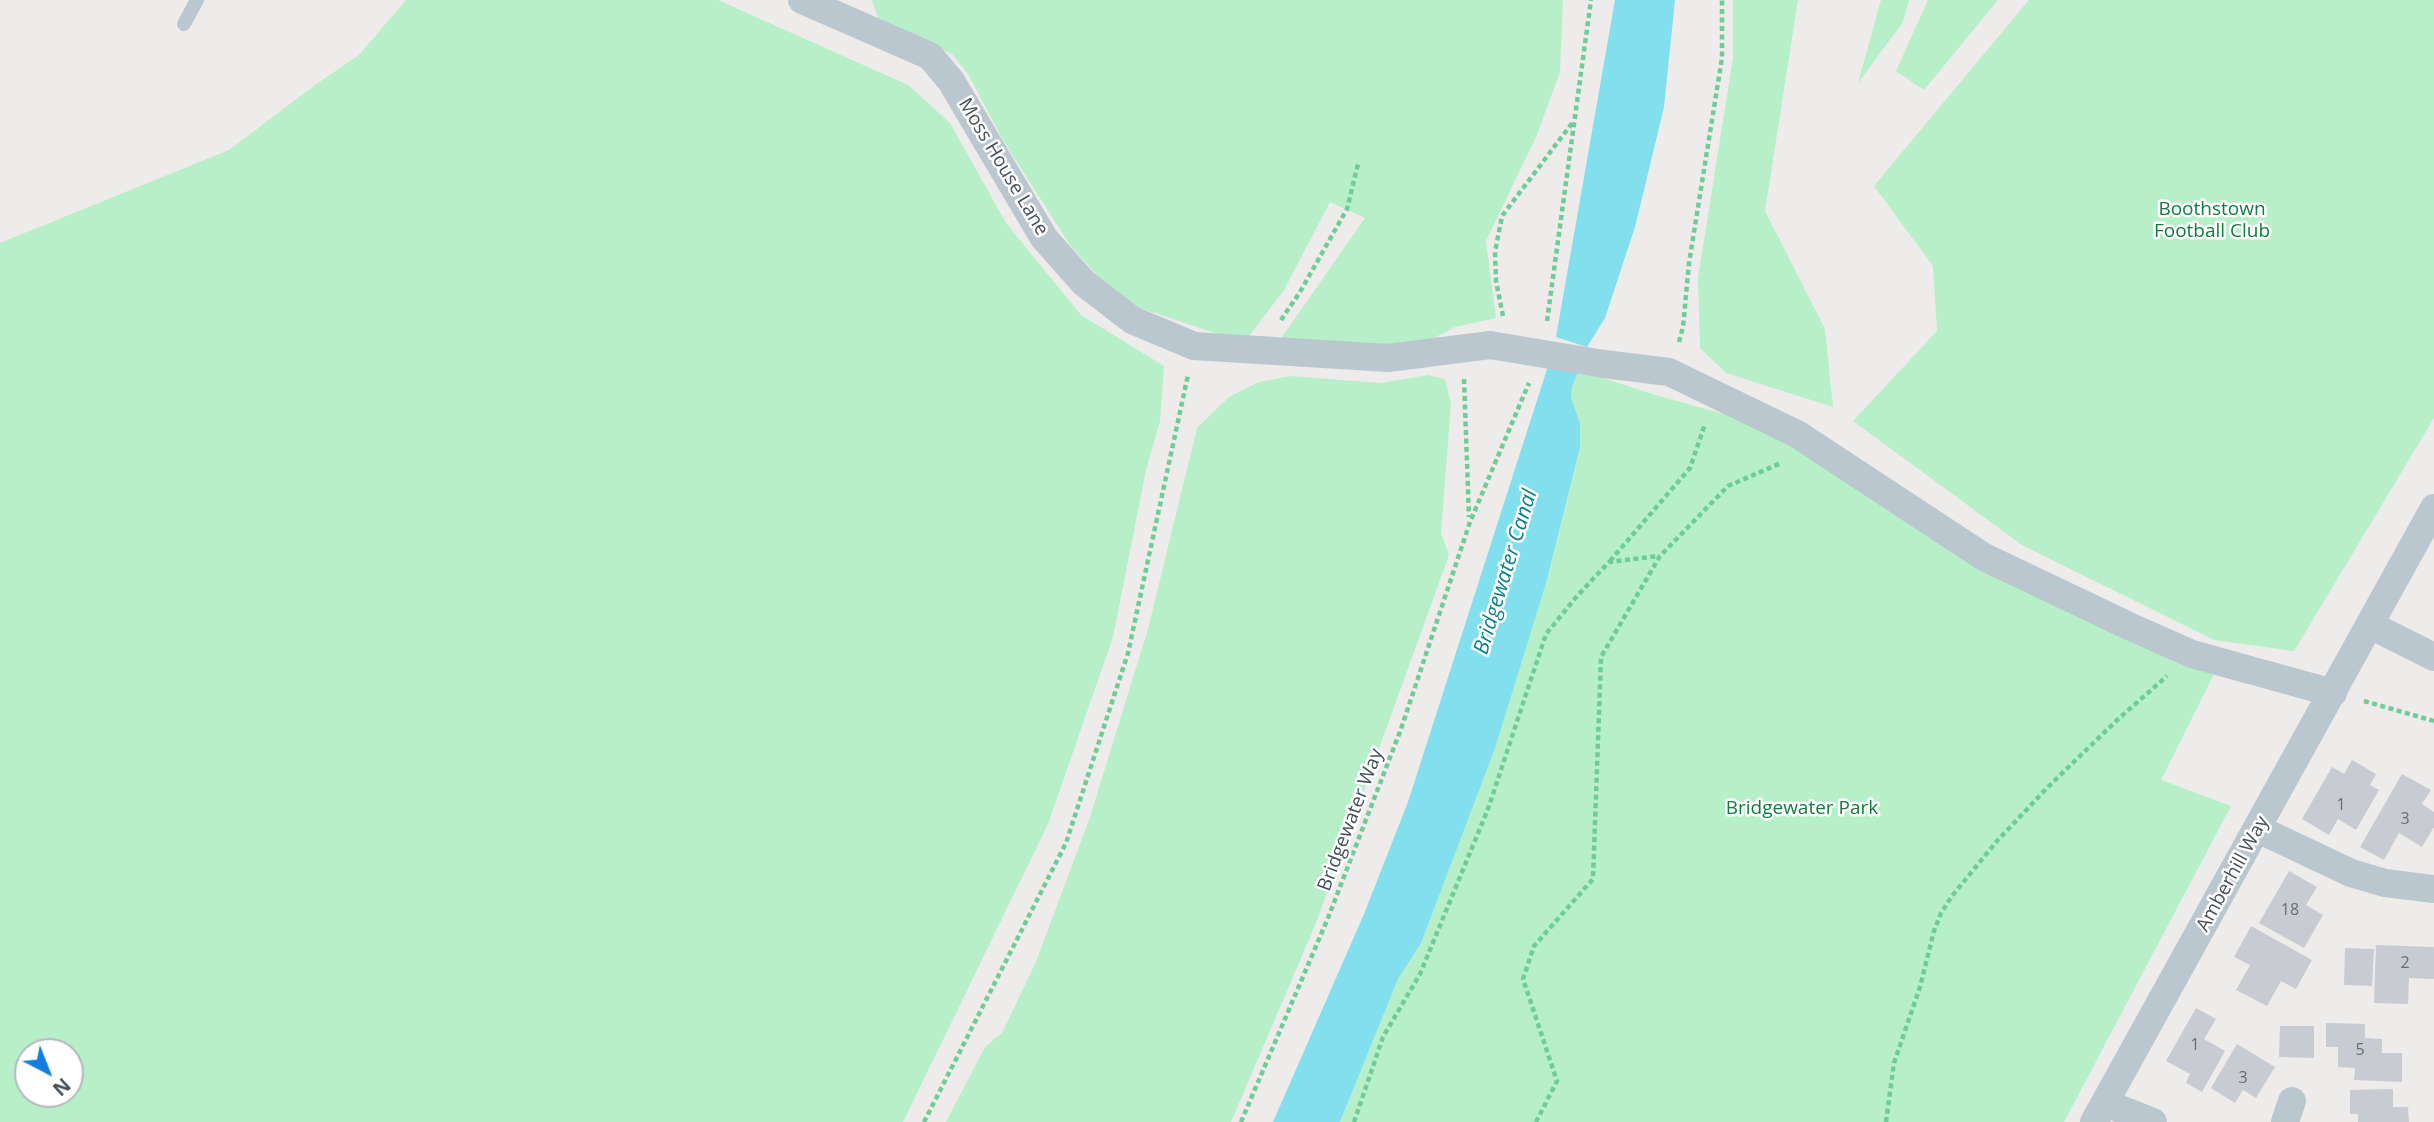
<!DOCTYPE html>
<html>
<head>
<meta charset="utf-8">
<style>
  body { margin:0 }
  #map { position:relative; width:2434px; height:1122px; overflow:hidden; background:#eeebeb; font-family:"Open Sans",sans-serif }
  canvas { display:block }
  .north { position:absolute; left:14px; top:1038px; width:70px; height:70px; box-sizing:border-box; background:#fff; border:2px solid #b4b9bd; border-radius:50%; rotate:138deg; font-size:19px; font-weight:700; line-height:28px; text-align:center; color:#435059 }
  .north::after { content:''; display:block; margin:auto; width:24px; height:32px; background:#147ddf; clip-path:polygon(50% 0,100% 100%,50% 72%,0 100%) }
</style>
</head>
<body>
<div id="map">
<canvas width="2434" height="1122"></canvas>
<div class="north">N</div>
</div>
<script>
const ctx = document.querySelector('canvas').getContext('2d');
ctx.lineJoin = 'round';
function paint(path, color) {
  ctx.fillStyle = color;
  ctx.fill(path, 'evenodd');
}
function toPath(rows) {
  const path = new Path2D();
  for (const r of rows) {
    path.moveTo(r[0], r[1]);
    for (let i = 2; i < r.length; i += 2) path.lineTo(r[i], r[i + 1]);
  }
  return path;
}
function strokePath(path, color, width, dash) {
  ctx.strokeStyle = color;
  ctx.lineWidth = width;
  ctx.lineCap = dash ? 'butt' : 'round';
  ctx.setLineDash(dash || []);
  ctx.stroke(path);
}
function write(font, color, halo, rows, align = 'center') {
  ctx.font = font + ' "Open Sans",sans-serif';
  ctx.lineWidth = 5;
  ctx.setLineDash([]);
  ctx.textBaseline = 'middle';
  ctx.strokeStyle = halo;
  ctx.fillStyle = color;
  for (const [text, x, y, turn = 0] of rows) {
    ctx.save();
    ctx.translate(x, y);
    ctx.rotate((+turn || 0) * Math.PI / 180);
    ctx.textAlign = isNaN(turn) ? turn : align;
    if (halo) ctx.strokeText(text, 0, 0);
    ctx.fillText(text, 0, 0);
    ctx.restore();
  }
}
paint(toPath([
  [406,0,718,0,908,85,950,123,1006,223,1081,315,1164,366,1160,421,1146,470,1113,637,1048,824,903,1122,0,1122,0,243,229,150,315,85,359,55],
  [28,1052,70,1052,70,1094,28,1094],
  [872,0,1563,0,1560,72,1536,137,1486,241,1496,318,1455,327,1426,342,1391,350,1280,340,1365,218,1330,202,1284,290,1249,336,1218,334,1131,305,1110,290,1070,245,1003,140,968,74,952,54,881,27],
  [1733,0,1798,0,1765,211,1825,329,1833,407,1726,373,1700,348,1698,278,1733,58],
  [1881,0,1909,0,1903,22,1858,83],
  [1928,0,1998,0,1924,90,1896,71],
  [2029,0,2434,0,2434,418,2294,651,2214,640,2022,545,1853,421,1937,331,1933,266,1874,186],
  [1579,370,1655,395,1797,434,1984,557,2220,662,2161,780,2231,806,2064,1122,1340,1122,1398,979,1421,943,1546,583,1580,447,1580,423,1571,399,1572,387],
  [1428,375,1445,379,1451,403,1441,533,1449,555,1316,923,1231,1122,946,1122,985,1047,1002,1033,1036,962,1090,817,1148,629,1197,428,1229,397,1259,382,1292,376,1380,383]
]), '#b7efc8');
paint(toPath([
  [1615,0,1675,0,1664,107,1635,227,1605,318,1587,347,1556,337],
  [1549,363,1579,370,1572,387,1571,398,1580,423,1580,447,1546,583,1495,748,1421,943,1398,979,1340,1122,1273,1122,1364,914,1408,802]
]), '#82dfed');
paint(toPath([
  [2352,760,2376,774,2370,785,2379,790,2356,830,2338,819,2329,835,2302,819,2332,767,2344,774],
  [2402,774,2431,790,2422,804,2434,812,2434,827,2422,847,2399,833,2384,860,2360,847],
  [2289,871,2317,887,2306,905,2323,915,2304,948,2259,923],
  [2251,926,2312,960,2296,989,2281,981,2267,1006,2236,990,2250,965,2234,957],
  [2376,945,2434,947,2434,979,2409,978,2408,1004,2374,1003],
  [2345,948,2374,949,2372,986,2344,985],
  [2196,1008,2216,1019,2204,1039,2225,1051,2202,1092,2186,1083,2190,1074,2166,1061],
  [2326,1023,2365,1024,2365,1038,2382,1039,2382,1053,2402,1053,2402,1082,2354,1080,2355,1068,2338,1067,2338,1047,2326,1047],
  [2280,1026,2314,1026,2314,1058,2279,1057],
  [2237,1044,2275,1067,2256,1098,2243,1090,2235,1103,2211,1088],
  [2393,1089,2393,1107,2408,1107,2409,1122,2358,1122,2358,1114,2350,1114,2350,1090]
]), '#c8cbd1');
strokePath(toPath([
  [1503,316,1496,281,1495,252,1502,216,1573,122],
  [1281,320,1300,292,1347,209,1358,164],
  [1547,321,1591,0],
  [1679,342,1683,327,1689,263,1722,58,1722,0],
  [1464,379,1469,517],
  [1610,561,1690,468,1705,424],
  [2364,701,2434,721],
  [924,1122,1066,843,1128,653,1188,375],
  [1241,1122,1328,918,1401,729,1470,522,1529,383],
  [1354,1122,1383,1037,1420,974,1488,809,1546,634,1578,595,1609,562,1659,556],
  [1536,1122,1557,1081,1523,979,1534,946,1593,879,1601,657,1660,556,1728,486,1781,463],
  [1886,1122,1894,1063,1920,987,1934,931,1941,913,1952,896,1997,841,2047,788,2116,721,2167,676]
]), '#6ecd97', 4.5, [5, 3.5]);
strokePath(toPath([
  [184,24,197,0]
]), '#bbc7cf', 14);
strokePath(toPath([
  [802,0,930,56,951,81,1044,238,1084,283,1132,320,1194,346,1388,358,1490,345],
  [1604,364,1669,372,1797,434,1984,557,2131,627,2192,654,2333,693],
  [2370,625,2434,657],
  [2258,829,2351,873,2385,883,2434,889],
  [2105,1103,2153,1122],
  [2094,1122,2434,508],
  [2285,1122,2292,1101]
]), '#bbc7cf', 28);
strokePath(toPath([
  [1490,345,1604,364]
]), '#bbc7cf', 28);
write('16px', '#646f77', null, [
  ["1",2341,805],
  ["3",2405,819],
  ["18",2290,910],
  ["2",2405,963],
  ["1",2195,1045],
  ["5",2360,1050],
  ["3",2243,1078]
]);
write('19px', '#435059', '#fff', [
  ["Moss House Lane",1003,167,59],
  ["Bridgewater Way",1351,820,-69],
  ["Amberhill Way",2233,874,-61]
]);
write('19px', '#147a3f', '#fff', [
  ["Boothstown",2212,210],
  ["Football Club",2212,232],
  ["Bridgewater Park",1802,809]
]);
write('italic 21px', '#0a7f90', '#fff', [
  ["Bridgewater Canal",1506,572,-73]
]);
</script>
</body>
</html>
